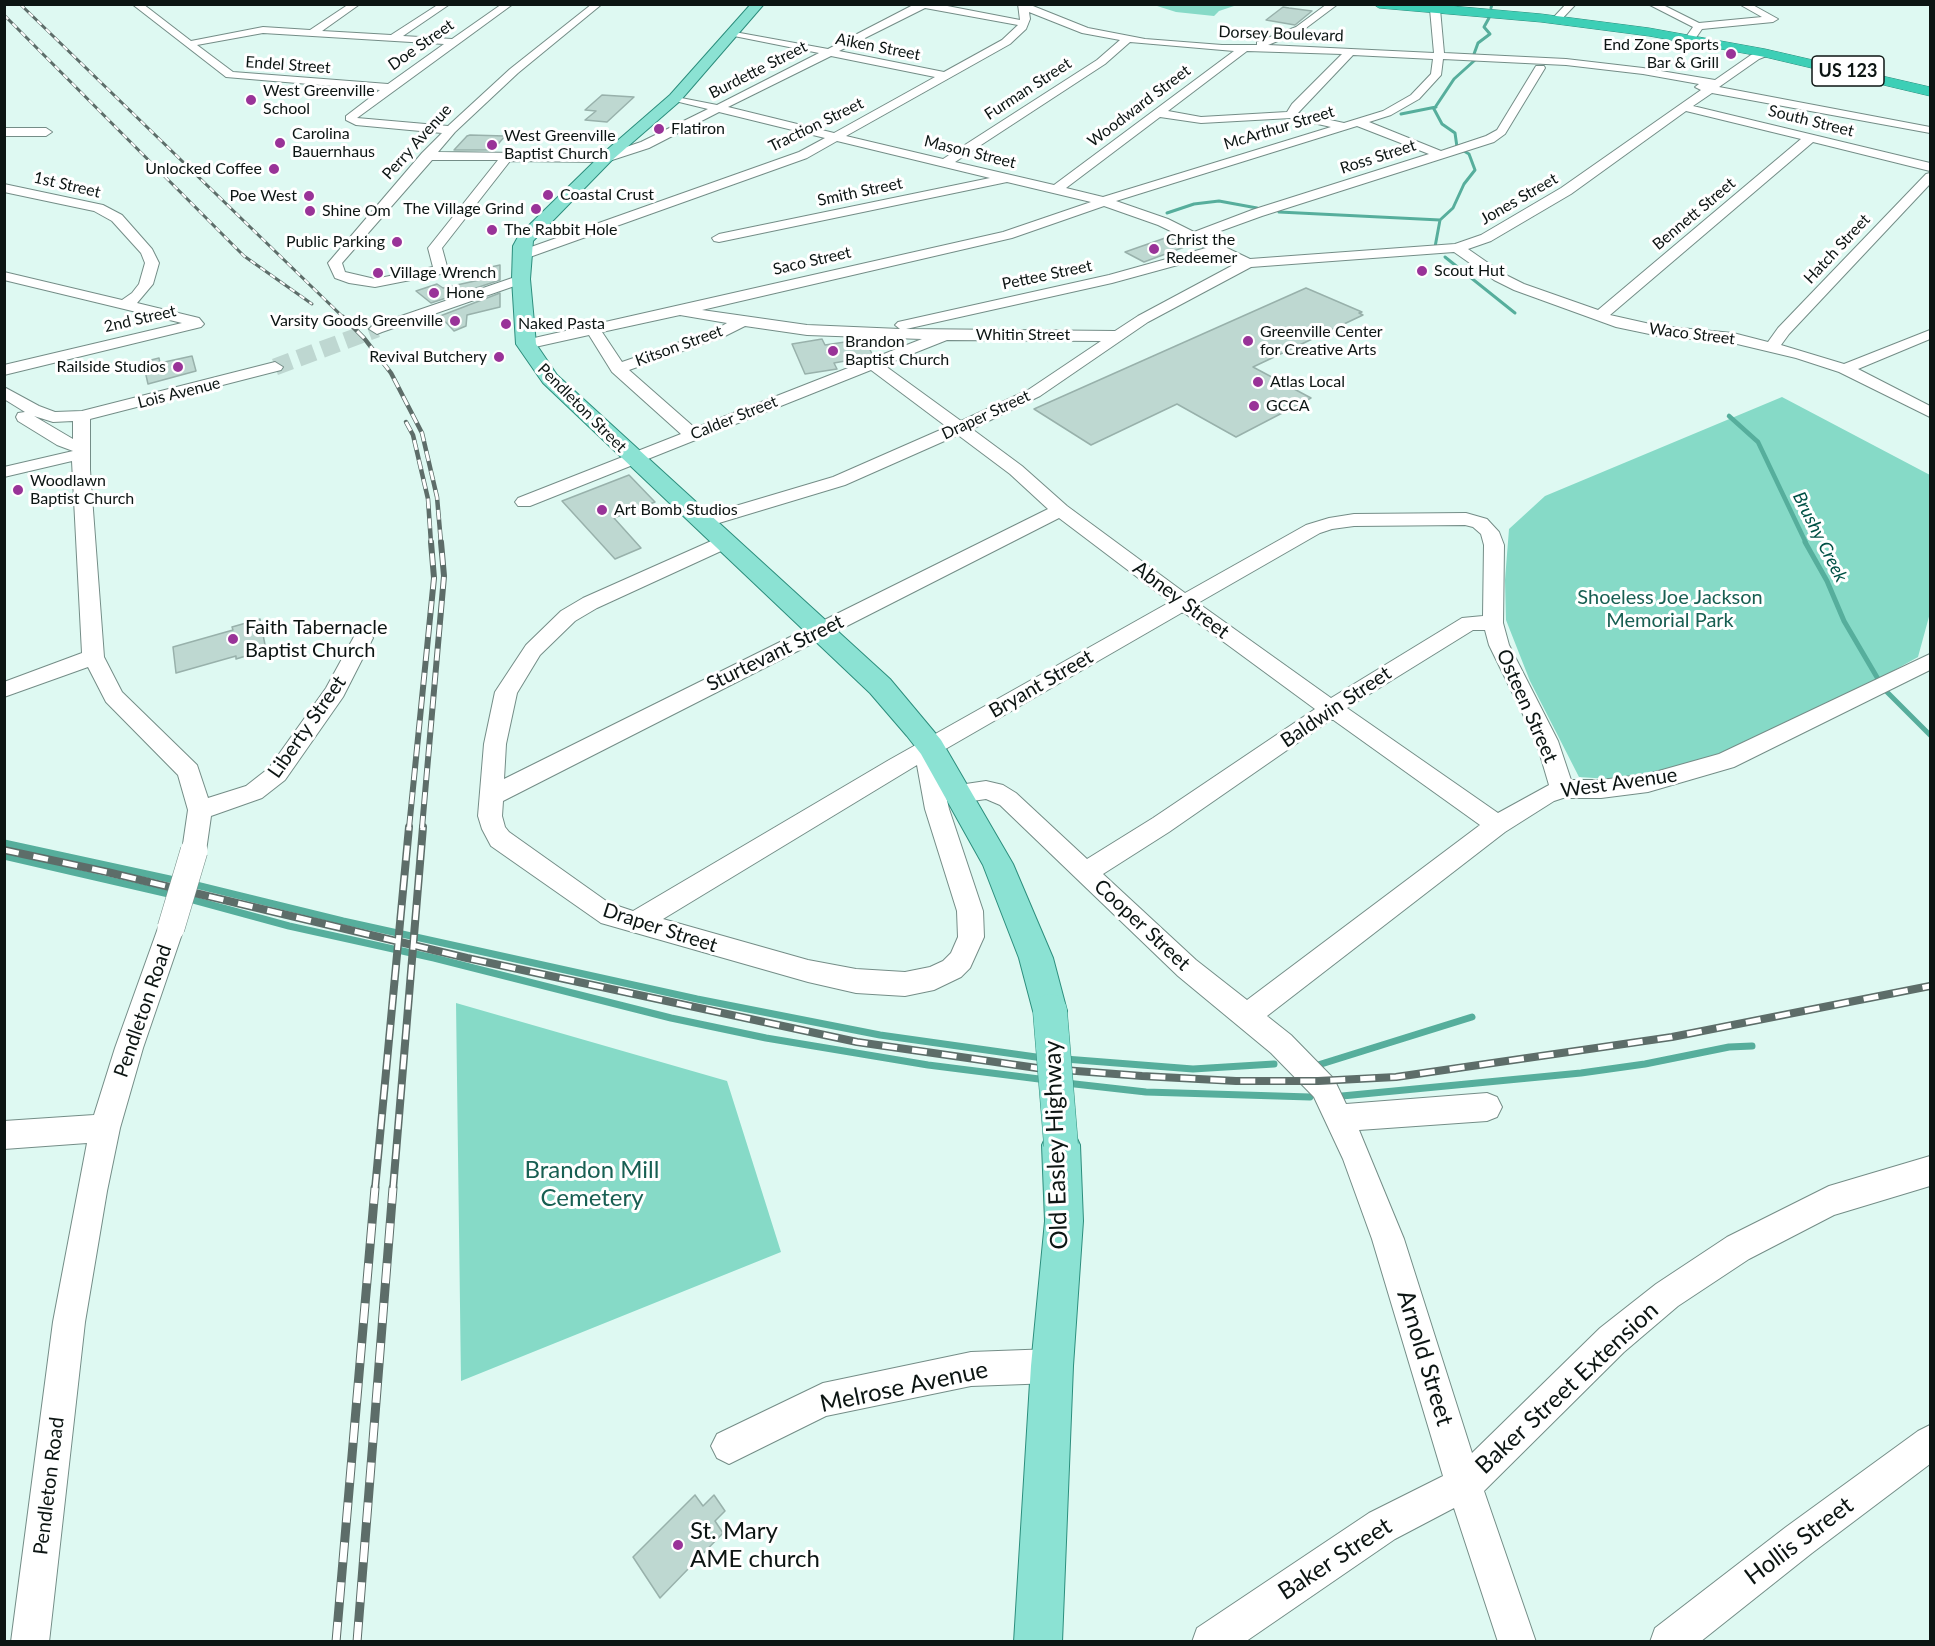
<!DOCTYPE html>
<html>
<head>
<meta charset="utf-8">
<style>
  body { margin:0 }
  #map { position:relative; width:1935px; height:1646px; overflow:hidden; background:#def9f2; font-family:Lato,sans-serif }
  canvas { display:block }
  .frame { position:absolute; inset:0; border:6px solid #0c1513; pointer-events:none }
</style>
</head>
<body>
<div id="map">
<canvas width="1935" height="1646"></canvas>
<div class="frame"></div>
</div>
<script>
const ctx = document.querySelector('canvas').getContext('2d');
ctx.lineJoin = 'round';
function paint(path, color) {
  ctx.fillStyle = color;
  ctx.fill(path, 'evenodd');
}
function toPath(rows) {
  const path = new Path2D();
  for (const r of rows) {
    path.moveTo(r[0], r[1]);
    for (let i = 2; i < r.length; i += 2) path.lineTo(r[i], r[i + 1]);
  }
  return path;
}
function strokePath(path, color, width, dash) {
  ctx.strokeStyle = color;
  ctx.lineWidth = width;
  ctx.lineCap = dash ? 'butt' : 'round';
  ctx.setLineDash(dash || []);
  ctx.stroke(path);
}
function write(font, color, halo, rows, align = 'center') {
  ctx.font = font + ' Lato,sans-serif';
  ctx.lineWidth = 6;
  ctx.setLineDash([]);
  ctx.textBaseline = 'middle';
  ctx.strokeStyle = halo;
  ctx.fillStyle = color;
  for (const [text, x, y, turn = 0] of rows) {
    ctx.save();
    ctx.translate(x, y);
    ctx.rotate((+turn || 0) * Math.PI / 180);
    ctx.textAlign = isNaN(turn) ? turn : align;
    if (halo) ctx.strokeText(text, 0, 0);
    ctx.fillText(text, 0, 0);
    ctx.restore();
  }
}
paint(toPath([
  [1154,5,1237,5,1219,11,1214,16,1176,12],
  [1782,397,1930,475,1930,613,1918,657,1850,695,1727,753,1682,769,1625,780,1579,777,1530,681,1506,620,1505,580,1509,529,1545,496],
  [456,1003,727,1081,781,1252,461,1381]
]), '#86dac7');
strokePath(toPath([
  [1491,8,1492,4],
  [1474,54,1478,43,1490,34,1484,27,1489,18],
  [1401,114,1436,107],
  [1279,212,1440,220],
  [1167,213,1194,204,1219,201,1257,208],
  [1435,247,1440,220,1453,208,1464,184,1475,170,1469,154,1457,147,1455,133,1442,124,1434,109,1454,79,1475,60],
  [1445,257,1515,313]
]), '#56ae9c', 3);
strokePath(toPath([
  [1729,416,1758,442,1806,543]
]), '#56ae9c', 4.5);
strokePath(toPath([
  [1805,542,1827,581,1844,621,1878,679],
  [1884,689,1930,735]
]), '#56ae9c', 5);
strokePath(toPath([
  [4,843,179,881],
  [4,856,173,895],
  [192,884,343,921,697,999,880,1035,1043,1058],
  [186,898,289,926,434,958,671,1018,766,1038,928,1065,1047,1080],
  [1065,1059,1193,1069,1274,1064],
  [1318,1065,1472,1017],
  [1066,1083,1146,1092,1310,1097],
  [1342,1096,1581,1073,1645,1064,1729,1047,1752,1046]
]), '#56ae9c', 7);
const building = toPath([
  [1283,7,1289,8,1312,11,1295,25,1266,20,1283,7],
  [602,95,634,97,607,122,585,120,596,111,585,110,602,95],
  [467,136,470,135,505,136,493,150,454,150,467,136],
  [1168,237,1187,246,1144,262,1125,252,1168,237],
  [500,265,500,280,431,303,416,291,437,284,443,288,484,279,477,270,500,265],
  [1306,288,1362,312,1359,313,1363,315,1253,367,1311,398,1236,437,1177,404,1091,445,1034,409,1306,288],
  [500,293,500,307,467,315,466,326,454,331,440,316,500,293],
  [822,339,825,345,865,339,873,356,834,363,837,369,805,374,792,344,822,339],
  [192,356,196,371,148,384,143,362,159,358,160,363,192,356],
  [629,475,655,502,614,518,641,548,615,559,562,501,629,475],
  [260,619,266,650,236,659,236,656,176,673,173,647,233,630,232,627,260,619],
  [695,1495,703,1506,714,1495,725,1511,715,1521,723,1533,660,1598,633,1557,695,1495]
]);
paint(building, '#bed8d1');
strokePath(building, '#98b1ab', 1.5);
strokePath(toPath([
  [275,367,377,329]
]), '#bed7d1', 17, [17, 8]);
const minor = toPath([
  [132,4,143,4,191,41,263,27,310,30,349,4,360,4,322,31,391,35,439,4,450,4,403,36,452,39,502,4,513,4,357,118,448,126,510,69,592,4,602,4,518,73,455,132,438,152,605,154,641,142,708,109,671,100,671,96,717,105,819,53,729,35,729,31,828,49,915,4,937,4,1020,20,1018,4,1028,4,1088,28,1145,39,1222,45,1257,45,1257,42,1296,27,1327,4,1338,4,1302,31,1268,45,1434,53,1430,9,1435,6,1440,9,1444,53,1566,59,1643,68,1715,80,1751,55,1765,50,1769,51,1769,55,1759,59,1719,87,1930,127,1930,133,1712,93,1693,106,1930,163,1930,171,1813,142,1610,315,1659,326,1733,333,1768,342,1778,328,1926,174,1930,173,1930,184,1789,334,1781,345,1844,364,1930,330,1930,339,1858,369,1930,406,1930,417,1839,372,1796,358,1733,343,1659,336,1616,327,1514,290,1494,280,1454,252,1251,267,1148,322,1040,396,972,429,1022,466,1067,506,1185,593,1306,525,1329,518,1354,514,1466,513,1487,519,1499,532,1504,545,1503,623,1509,645,1558,741,1571,780,1601,780,1648,774,1719,754,1930,654,1930,670,1734,767,1648,792,1601,798,1563,798,1554,801,1505,832,1267,1016,1291,1035,1334,1079,1346,1104,1487,1093,1497,1097,1502,1107,1497,1117,1487,1121,1359,1130,1404,1239,1472,1453,1600,1328,1656,1284,1727,1237,1829,1186,1930,1156,1930,1186,1834,1215,1749,1259,1678,1306,1624,1352,1484,1491,1536,1642,1498,1642,1454,1508,1395,1539,1245,1642,1192,1642,1197,1628,1369,1513,1443,1476,1372,1239,1343,1159,1314,1097,1271,1053,1178,976,1000,805,986,799,959,803,951,800,947,794,951,788,959,785,986,781,1003,785,1016,793,1087,859,1153,818,1315,709,1183,612,942,751,940,770,949,809,983,911,984,937,970,968,961,977,934,990,905,996,856,993,808,982,601,923,491,846,482,829,478,816,484,744,495,692,526,645,561,611,583,598,718,538,725,536,732,538,734,542,732,546,597,608,575,621,540,655,517,693,506,744,504,779,1048,509,1010,474,958,435,845,485,709,526,695,526,693,522,695,518,833,477,947,427,871,370,530,506,518,506,515,502,518,498,681,434,612,372,589,335,526,349,518,344,521,341,1003,232,1091,202,1007,182,719,242,714,241,712,238,719,234,990,178,837,141,807,158,527,258,517,258,515,255,517,252,799,152,825,138,719,112,649,148,606,162,510,161,442,248,448,270,446,273,375,287,349,283,335,278,328,263,422,153,442,133,356,125,346,120,346,116,380,90,226,77,132,4],
  [925,8,1018,25,1002,40,944,72,839,51,925,8],
  [1029,12,1082,33,1120,40,1097,60,943,159,846,136,1010,44,1026,29,1030,19,1029,12],
  [263,33,444,44,388,84,233,72,197,45,263,33],
  [1130,42,1234,51,1054,185,955,162,1105,64,1130,42],
  [1247,51,1342,54,1292,104,1287,112,1201,117,1168,111,1247,51],
  [1353,55,1433,59,1431,74,1411,95,1383,111,1344,123,1298,113,1353,55],
  [831,56,935,77,834,133,728,107,831,56],
  [1443,59,1566,65,1643,74,1699,84,1695,87,1701,90,1561,188,1481,235,1455,244,1250,259,1204,237,1262,216,1494,142,1505,134,1545,68,1544,66,1536,66,1497,130,1486,136,1441,151,1369,122,1391,115,1419,99,1441,75,1443,59],
  [1686,111,1801,139,1598,310,1524,284,1504,274,1468,249,1491,241,1571,194,1686,111],
  [1160,117,1201,123,1291,118,1331,127,1103,197,1066,188,1160,117],
  [1357,126,1429,154,1252,210,1194,232,1168,219,1116,201,1357,126],
  [432,160,498,160,428,248,433,267,375,279,345,272,342,263,432,160],
  [1104,206,1158,225,1206,248,1109,275,898,322,895,325,900,329,807,325,702,310,1012,238,1104,206],
  [1218,254,1237,263,1138,316,1115,331,906,329,1112,283,1218,254],
  [680,315,727,323,715,330,622,362,602,332,680,315],
  [745,326,807,335,922,339,695,428,629,370,725,336,745,326],
  [947,340,1101,341,1028,390,961,421,884,365,947,340],
  [1059,518,1170,602,889,760,633,911,609,903,509,832,505,827,502,816,503,801,1059,518],
  [1465,525,1473,527,1481,534,1484,545,1483,616,1462,618,1331,698,1198,603,1320,533,1332,529,1354,526,1465,525],
  [1473,630,1485,630,1489,645,1536,741,1549,785,1498,813,1347,708,1473,630],
  [1332,719,1480,825,1247,1000,1196,960,1103,874,1169,832,1332,719],
  [917,765,925,809,957,911,958,937,951,953,943,961,930,967,905,972,856,969,808,960,663,919,917,765],
  [1566,4,1576,4,1559,22,1553,22,1553,18,1566,4],
  [1648,4,1661,4,1699,23,1762,17,1739,4,1751,4,1778,19,1773,22,1702,29,1695,39,1691,40,1686,37,1693,27,1648,4],
  [4,128,46,128,52,132,46,136,4,136,4,128],
  [4,184,103,205,122,215,152,249,159,263,153,284,137,303,199,318,204,324,201,327,4,375,4,365,182,323,4,280,4,272,122,300,132,293,139,284,145,263,141,253,112,221,94,211,4,192,4,184],
  [521,275,526,276,528,279,526,282,382,332,377,334,369,329,372,326,521,275],
  [275,362,283,367,281,370,90,419,90,470,104,657,122,692,197,765,208,798,246,786,269,768,326,688,356,633,363,631,370,633,373,638,343,697,285,780,262,798,211,816,206,851,203,858,194,861,185,858,182,851,188,810,178,775,106,702,88,667,4,697,4,682,82,653,72,461,4,477,4,467,73,451,57,445,18,421,16,417,18,413,25,412,4,399,4,387,39,406,55,412,82,411,275,362],
  [34,416,53,422,73,421,73,439,34,416],
  [171,917,180,920,184,928,143,1048,120,1128,107,1191,85,1322,49,1642,11,1642,53,1322,87,1143,4,1149,4,1121,94,1115,115,1048,158,928,162,920,171,917],
  [1052,1349,1064,1354,1069,1366,1064,1378,1052,1383,971,1386,826,1416,729,1464,717,1458,711,1446,717,1434,823,1383,971,1352,1052,1349],
  [1930,1425,1930,1464,1812,1553,1700,1642,1650,1642,1655,1628,1786,1527,1918,1431,1930,1425]
]);
const major = toPath([
  [751,4,764,4,680,101,611,161,533,241,530,279,536,344,557,375,890,679,941,740,1013,864,1053,958,1067,1011,1062,1022,1050,1026,1038,1022,1033,1011,1019,958,983,865,921,754,907,736,870,693,543,383,516,344,512,279,513,246,519,235,601,155,670,95,751,4],
  [1061,1127,1074,1132,1080,1145,1083,1221,1073,1366,1062,1642,1014,1642,1031,1366,1045,1221,1042,1145,1048,1132,1061,1127]
]);
const highway = toPath([
  [1373,4,1430,4,1541,14,1649,28,1765,49,1930,87,1930,96,1765,57,1649,36,1541,22,1379,8,1373,4]
]);
strokePath(minor, '#748d87', 2);
strokePath(major, '#2c8e7d', 2);
strokePath(highway, '#2c8e7d', 1);
paint(minor, '#fff');
paint(major, '#8be2d3');
paint(highway, '#3dcfb6');
const railFar4 = toPath([
  [20,4,344,318],
  [4,15,244,256,312,304]
]);
const railFar3 = toPath([
  [343,317,364,338,391,373,422,433,437,497,441,543],
  [406,422,413,435,428,499,431,543]
]);
const railFar2 = toPath([
  [409,828,434,578,431,542],
  [422,828,444,576,441,542]
]);
const railFar1 = toPath([
  [4,850,107,872,467,958,857,1042,1037,1068,1142,1076,1236,1081,1318,1081,1396,1077,1672,1037,1930,986],
  [375,1189,409,827],
  [393,1189,423,827]
]);
const rail = toPath([
  [336,1642,375,1188],
  [357,1642,393,1188]
]);
strokePath(railFar4, '#5d6d69', 3);
strokePath(railFar3, '#5d6d69', 4.5);
strokePath(railFar2, '#5d6d69', 6);
strokePath(railFar1, '#5d6d69', 8);
strokePath(rail, '#5d6d69', 9);
strokePath(railFar4, '#fff', 2, [6]);
strokePath(railFar3, '#fff', 3, [10]);
strokePath(railFar2, '#fff', 4, [12]);
strokePath(railFar1, '#fff', 5, [15]);
strokePath(rail, '#fff', 7, [20]);
const minorBridge = toPath([
  [171,928,194,851]
]);
const majorBridge = toPath([
  [1050,1011,1061,1145]
]);
strokePath(minorBridge, '#748d87', 28, []);
strokePath(majorBridge, '#2c8e7d', 35, []);
strokePath(minorBridge, '#fff', 27);
strokePath(majorBridge, '#8be2d3', 34);
for (const [x, y, r, color] of [
  [1731,54,6,"#993398"],
  [251,100,6,"#993398"],
  [659,129,6,"#993398"],
  [280,143,6,"#993398"],
  [492,145,6,"#993398"],
  [274,169,6,"#993398"],
  [548,195,6,"#993398"],
  [309,196,6,"#993398"],
  [536,209,6,"#993398"],
  [310,211,6,"#993398"],
  [492,230,6,"#993398"],
  [397,242,6,"#993398"],
  [1154,249,6,"#993398"],
  [1422,271,6,"#993398"],
  [378,273,6,"#993398"],
  [434,293,6,"#993398"],
  [455,321,6,"#993398"],
  [506,324,6,"#993398"],
  [1248,341,6,"#993398"],
  [833,351,6,"#993398"],
  [499,357,6,"#993398"],
  [178,367,6,"#993398"],
  [1258,382,6,"#993398"],
  [1254,406,6,"#993398"],
  [18,490,6,"#993398"],
  [602,510,6,"#993398"],
  [233,639,6,"#993398"],
  [678,1545,6,"#993398"]
]) {
  const dot = new Path2D();
  dot.arc(x, y, r, 0, 2 * Math.PI);
  ctx.fillStyle = color;
  ctx.fill(dot);
  strokePath(dot, '#fff', 2);
}
write('16px', '#0c1513', '#fff', [
  ["Dorsey Boulevard",1281,34,2],
  ["Doe Street",421,45,-35],
  ["Aiken Street",878,47,11],
  ["Endel Street",288,65,4],
  ["Burdette Street",758,70,-27],
  ["Furman Street",1028,89,-33],
  ["Woodward Street",1139,106,-37],
  ["South Street",1811,121,14],
  ["Traction Street",816,125,-26],
  ["McArthur Street",1279,128,-17],
  ["Perry Avenue",417,142,-48],
  ["Mason Street",970,152,14],
  ["Ross Street",1378,157,-18],
  ["1st Street",67,185,13],
  ["Smith Street",860,192,-12],
  ["Jones Street",1519,199,-30],
  ["Bennett Street",1694,214,-40],
  ["Hatch Street",1837,249,-47],
  ["Saco Street",812,261,-13],
  ["Pettee Street",1047,275,-12],
  ["2nd Street",140,319,-13],
  ["Waco Street",1692,334,7],
  ["Whitin Street",1023,335],
  ["Kitson Street",679,346,-20],
  ["Lois Avenue",179,393,-14],
  ["Pendleton Street",582,408,45],
  ["Draper Street",986,415,-25],
  ["Calder Street",734,418,-22]
]);
write('16px', '#0c1513', '#fff', [
  ["End Zone Sports",1719,45,"right"],
  ["Bar & Grill",1719,63,"right"],
  ["West Greenville",263,91],
  ["School",263,109],
  ["Flatiron",671,129],
  ["Carolina",292,134],
  ["Bauernhaus",292,152],
  ["West Greenville",504,136],
  ["Baptist Church",504,154],
  ["Unlocked Coffee",262,169,"right"],
  ["Coastal Crust",560,195],
  ["Poe West",297,196,"right"],
  ["The Village Grind",524,209,"right"],
  ["Shine Om",322,211],
  ["The Rabbit Hole",504,230],
  ["Christ the",1166,240],
  ["Redeemer",1166,258],
  ["Public Parking",385,242,"right"],
  ["Scout Hut",1434,271],
  ["Village Wrench",390,273],
  ["Hone",446,293],
  ["Varsity Goods Greenville",443,321,"right"],
  ["Naked Pasta",518,324],
  ["Greenville Center",1260,332],
  ["for Creative Arts",1260,350],
  ["Brandon",845,342],
  ["Baptist Church",845,360],
  ["Revival Butchery",487,357,"right"],
  ["Railside Studios",166,367,"right"],
  ["Atlas Local",1270,382],
  ["GCCA",1266,406],
  ["Woodlawn",30,481],
  ["Baptist Church",30,499],
  ["Art Bomb Studios",614,510]
], 'left');
for (const [x, y, w] of [
  [1848,71,72]
]) {
  const box = new Path2D();
  box.roundRect(x - w / 2, y - 15, w, 30, 4.5);
  ctx.fillStyle = '#fff';
  ctx.fill(box);
  strokePath(box, '#0c1513', 1.5);
}
write('bold 18px', '#0c1513', null, [
  ["US 123",1848,71]
]);
write('italic 18px', '#005145', '#fff', [
  ["Brushy Creek",1820,537,63]
]);
write('20px', '#175f52', '#fff', [
  ["Shoeless Joe Jackson",1670,598],
  ["Memorial Park",1670,621]
]);
write('20px', '#0c1513', '#fff', [
  ["Abney Street",1181,600,37],
  ["Sturtevant Street",775,653,-26],
  ["Bryant Street",1041,684,-30],
  ["Osteen Street",1527,706,66],
  ["Baldwin Street",1336,707,-34],
  ["Liberty Street",307,727,-55],
  ["West Avenue",1619,783,-8],
  ["Cooper Street",1142,925,43],
  ["Draper Street",660,928,18],
  ["Pendleton Road",143,1011,-71],
  ["Pendleton Road",49,1486,-83]
]);
write('20px', '#0c1513', '#fff', [
  ["Faith Tabernacle",245,628],
  ["Baptist Church",245,651]
], 'left');
write('24px', '#0c1513', '#fff', [
  ["Old Easley Highway",1056,1145,-92],
  ["Arnold Street",1425,1358,73],
  ["Melrose Avenue",904,1387,-12],
  ["Baker Street Extension",1567,1388,-43],
  ["Hollis Street",1799,1541,-37],
  ["Baker Street",1335,1559,-33]
]);
write('24px', '#175f52', '#fff', [
  ["Brandon Mill",592,1170],
  ["Cemetery",592,1198]
]);
write('24px', '#0c1513', '#fff', [
  ["St. Mary",690,1531],
  ["AME church",690,1559]
], 'left');
</script>
</body>
</html>
